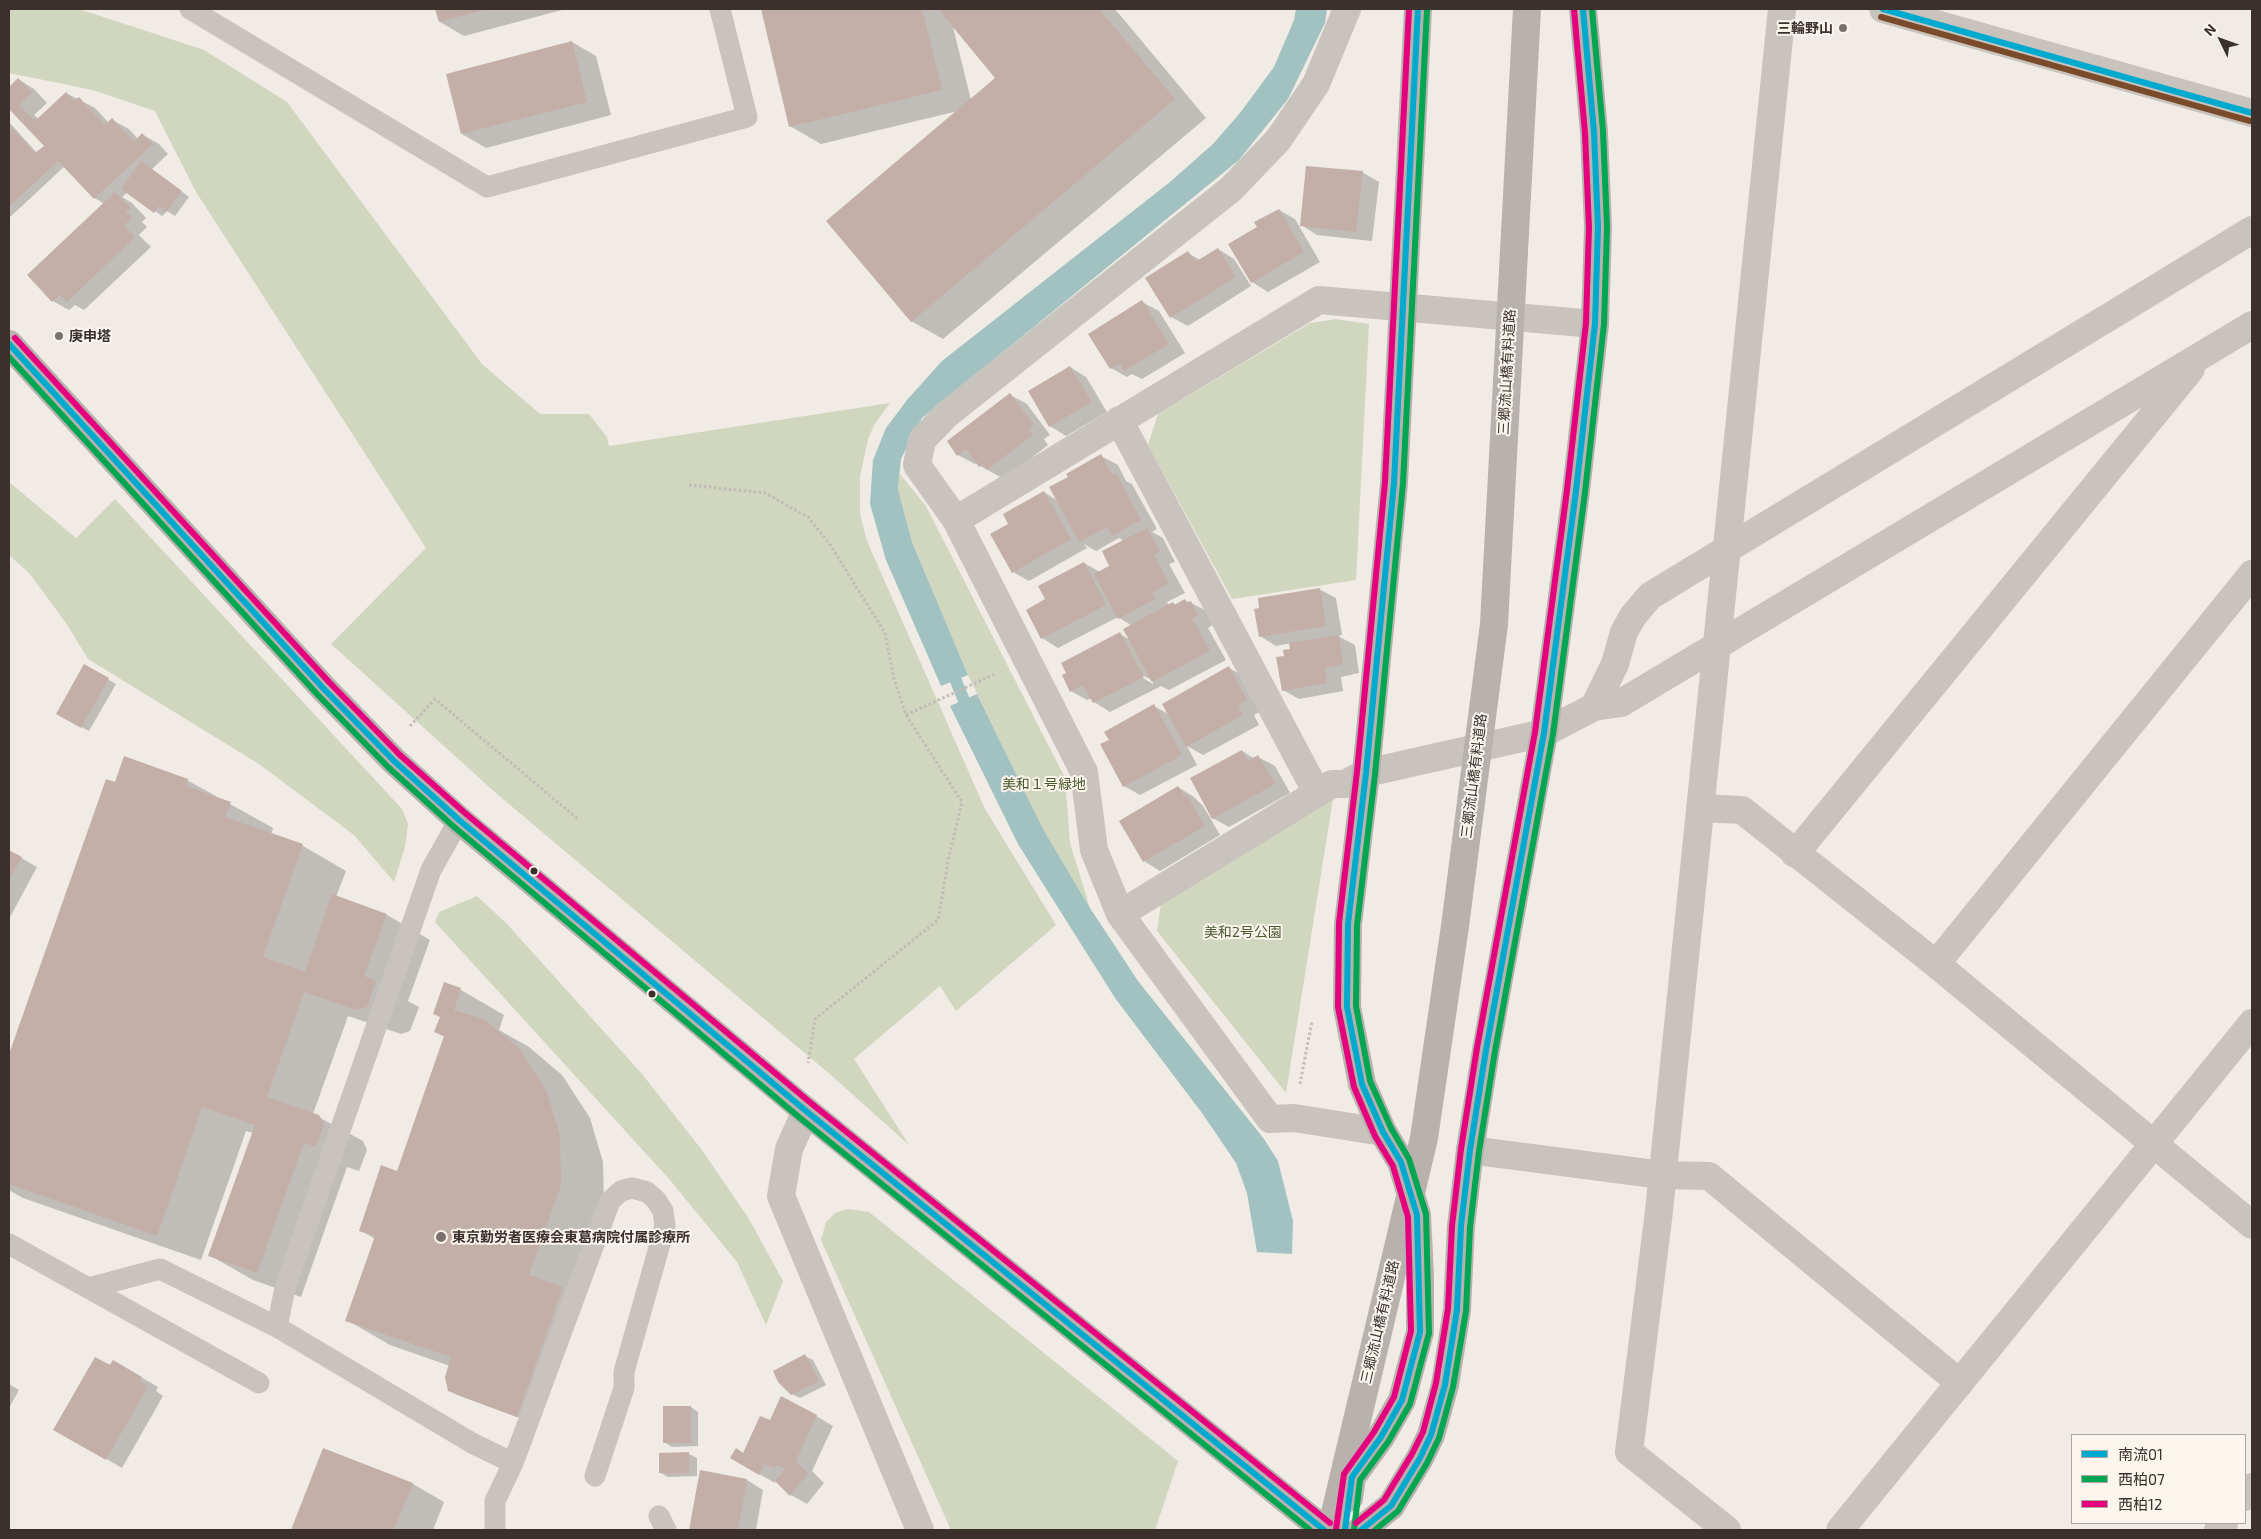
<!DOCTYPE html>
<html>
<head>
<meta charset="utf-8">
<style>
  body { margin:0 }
  #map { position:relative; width:2261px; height:1539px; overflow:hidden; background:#f0ebe5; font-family:"Exo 2","Noto Sans JP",sans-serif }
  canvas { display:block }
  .frame { position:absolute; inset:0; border:10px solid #3b302b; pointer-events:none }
  .legend { position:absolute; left:2071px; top:1434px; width:175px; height:90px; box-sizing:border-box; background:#fbf5ee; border:1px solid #aea6a0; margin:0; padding:6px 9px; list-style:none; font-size:15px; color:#3b302b }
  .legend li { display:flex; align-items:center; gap:10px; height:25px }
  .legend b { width:25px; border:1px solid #aea6a0 }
  .north { position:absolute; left:2196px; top:15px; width:50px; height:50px; -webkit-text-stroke:4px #fbf5ee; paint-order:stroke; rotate:312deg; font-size:14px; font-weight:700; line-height:20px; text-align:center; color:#3b302b }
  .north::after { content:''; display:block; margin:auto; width:18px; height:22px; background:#3b302b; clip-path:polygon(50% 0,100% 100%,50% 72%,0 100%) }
</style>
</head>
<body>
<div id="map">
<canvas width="2261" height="1539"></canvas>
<div class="frame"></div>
<ul class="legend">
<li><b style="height:6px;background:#00a9ce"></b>南流01</li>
<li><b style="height:6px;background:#00a651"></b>西柏07</li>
<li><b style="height:6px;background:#e5007d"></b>西柏12</li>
</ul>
<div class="north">N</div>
</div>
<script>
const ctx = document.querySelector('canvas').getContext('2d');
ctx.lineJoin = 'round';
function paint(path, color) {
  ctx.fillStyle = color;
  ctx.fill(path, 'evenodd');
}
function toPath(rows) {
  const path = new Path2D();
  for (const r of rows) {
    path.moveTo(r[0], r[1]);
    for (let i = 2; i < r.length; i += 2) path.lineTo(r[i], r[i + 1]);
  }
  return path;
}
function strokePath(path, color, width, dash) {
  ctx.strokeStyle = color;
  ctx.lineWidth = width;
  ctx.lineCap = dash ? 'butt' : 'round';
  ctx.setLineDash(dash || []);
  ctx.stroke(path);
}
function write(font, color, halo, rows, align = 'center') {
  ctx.font = font + ' "Exo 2","Noto Sans JP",sans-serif';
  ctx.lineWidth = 4;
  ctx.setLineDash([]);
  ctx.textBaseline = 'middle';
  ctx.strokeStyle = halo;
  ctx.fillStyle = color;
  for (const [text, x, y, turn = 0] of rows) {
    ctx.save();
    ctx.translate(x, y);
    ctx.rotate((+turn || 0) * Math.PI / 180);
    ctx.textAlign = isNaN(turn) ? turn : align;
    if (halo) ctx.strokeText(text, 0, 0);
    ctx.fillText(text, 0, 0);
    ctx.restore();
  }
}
paint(toPath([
  [9,9,79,9,204,50,287,102,482,364,540,414,589,414,607,437,609,446,890,403,874,425,868,439,860,477,860,514,867,541,985,809,1056,925,956,1011,940,986,854,1059,909,1145,832,1076,497,794,331,644,426,548,196,192,155,111,93,90,9,73],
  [1336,319,1369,324,1356,580,1232,599,1148,445,1158,414,1310,323],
  [900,474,926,506,1065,778,1070,843,1090,908,1043,829,968,675,912,542,898,490],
  [9,482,76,538,115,499,402,809,408,824,405,847,394,882,354,835,259,764,88,659,66,623,29,573,9,555],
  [1333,799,1286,1093,1157,931,1161,904],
  [477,896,507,924,642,1074,702,1150,749,1219,783,1281,766,1325,737,1262,670,1180,435,922,439,912],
  [848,1209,869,1212,1178,1461,1155,1530,951,1530,821,1240,826,1222,835,1213]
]), '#d1d6bf');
paint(toPath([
  [1296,9,1327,9,1325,23,1288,99,1239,160,922,418,901,459,898,490,912,542,968,675,941,686,886,560,870,504,873,460,886,428,907,400,942,361,1170,182,1213,144,1240,113,1274,67,1294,20],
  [977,694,1043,829,1090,908,1138,981,1264,1139,1278,1161,1293,1221,1292,1254,1257,1252,1247,1193,1236,1163,1202,1113,1115,998,1018,844,950,706]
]), '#a1c2c1');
paint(toPath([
  [437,9,566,9,464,36,440,22],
  [762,9,1115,9,1206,118,943,339,911,321,958,111,821,144,790,126],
  [952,23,997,78,971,100],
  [572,42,596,56,611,115,486,148,462,134],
  [18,79,34,89,47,103,34,115,39,119,66,93,95,108,109,123,112,120,129,129,138,139,143,135,159,144,168,154,152,169,189,197,175,216,167,211,162,216,128,192,122,197,132,203,146,218,142,222,147,227,139,235,151,247,84,310,75,305,69,310,53,301,104,204,95,198,65,166,9,218,9,122,37,153,49,149,9,107,9,88],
  [1362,172,1379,182,1372,241,1317,235,1301,225],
  [1279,210,1295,219,1320,262,1268,292,1252,282,1259,228],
  [1218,249,1234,259,1251,286,1188,326,1171,317,1188,253,1200,260],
  [1142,302,1159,311,1185,353,1142,379,1132,374,1127,377,1111,368],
  [1070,367,1086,377,1107,412,1066,436,1050,426],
  [1010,395,1027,404,1050,435,1044,439,1048,445,1004,479,980,466,977,462,975,464,958,455],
  [1101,456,1118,465,1126,481,1132,484,1157,529,1152,532,1163,538,1175,562,1169,564,1185,593,1167,602,1169,605,1173,603,1176,605,1185,600,1207,611,1214,624,1208,628,1226,660,1169,690,1161,686,1110,712,1094,702,1092,698,1087,700,1071,691,1120,634,1130,640,1132,626,1118,617,1058,648,1042,638,1047,600,1084,563,1100,572,1111,566,1124,541,1119,538,1096,551,1084,544,1087,548,1029,581,1013,572,1010,524,1044,492,1058,501,1069,477],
  [1139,673,1153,681,1153,684,1138,675],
  [1319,589,1336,598,1342,635,1338,636,1355,645,1359,673,1341,677,1343,691,1299,699,1283,690,1286,657,1292,650,1291,643,1276,646,1260,636],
  [85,666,116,684,89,731,57,714],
  [1229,668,1245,677,1263,710,1254,715,1259,725,1203,755,1187,746,1197,765,1140,795,1124,786,1110,740,1154,706,1170,715],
  [1242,751,1255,759,1258,757,1275,766,1290,793,1229,827,1209,816,1220,835,1160,871,1144,861,1178,787,1194,797,1203,806,1209,816,1211,815],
  [107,780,116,783,187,780,273,828,271,835,303,846,346,871,336,897,387,915,430,940,408,1001,419,1007,410,1031,401,1034,348,1016,313,1114,363,1141,367,1150,359,1171,347,1167,301,1297,253,1280,209,1255,253,1133,246,1131,201,1260,23,1198,9,1190,9,1058],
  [9,851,37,867,9,919],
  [445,984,461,990,504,1015,499,1030,529,1047,562,1075,590,1118,603,1162,604,1210,525,1420,457,1395,449,1390,450,1366,390,1345,347,1320,375,1239,360,1230,398,1173,445,1037,435,1032,441,1017],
  [805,1356,813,1360,826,1385,800,1398,792,1394],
  [113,1361,158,1387,156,1391,163,1396,122,1468,55,1429],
  [9,1384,19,1390,9,1408],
  [691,1407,698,1412,698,1446,672,1447,664,1442],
  [816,1416,833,1426,812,1471,824,1483,807,1504,791,1495,776,1480,775,1483,731,1458,744,1454],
  [324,1450,413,1484,444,1502,433,1530,292,1530],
  [689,1454,697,1458,697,1476,668,1477,661,1473],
  [701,1472,747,1480,763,1490,756,1530,690,1530]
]), '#0003');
strokePath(toPath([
  [949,664,970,715]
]), '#a1c2c1', 12);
paint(toPath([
  [435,9,488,9,439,22],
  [761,9,922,9,942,90,789,127],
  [938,9,1099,9,1175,99,911,322,826,221,995,78],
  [572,41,587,102,461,134,446,74],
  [18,78,32,93,19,105,35,121,66,92,74,101,79,97,105,125,112,118,134,142,142,133,153,144,94,199,58,161,9,207,9,125,35,153,44,146,9,109,9,87],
  [141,161,182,191,166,212,159,206,154,213,121,189],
  [1306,166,1363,171,1356,232,1300,226],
  [115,192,131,208,126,212,132,218,124,225,135,237,67,302,60,295,52,302,27,275],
  [1279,209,1304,252,1251,283,1228,244,1257,227,1254,222],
  [1218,248,1236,277,1170,318,1145,278,1188,251,1195,262],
  [1142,300,1169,344,1124,371,1120,363,1110,369,1088,334],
  [1070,366,1092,402,1049,427,1028,391],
  [1010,393,1034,425,1029,429,1033,435,987,470,983,464,979,467,966,449,957,456,947,441],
  [1101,454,1112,475,1116,473,1141,520,1112,536,1107,527,1079,542,1049,487,1068,477,1066,474],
  [1044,491,1071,539,1012,573,990,534,1008,524,1003,514],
  [1147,528,1160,552,1154,555,1169,583,1152,593,1155,599,1118,619,1094,574,1109,566,1102,551],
  [1084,562,1106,605,1041,639,1026,610,1045,599,1038,586],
  [1320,588,1326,626,1259,637,1254,609,1259,608,1258,598],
  [1185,599,1186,603,1191,601,1198,615,1192,618,1210,651,1152,682,1123,629,1173,602,1174,605],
  [1120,632,1144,677,1093,703,1083,685,1070,692,1062,675,1066,673,1061,663],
  [1339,635,1343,664,1325,668,1327,683,1282,691,1276,657,1284,656,1283,650,1290,649,1289,643],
  [84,664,109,678,81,728,56,714],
  [1229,666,1247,700,1238,706,1243,715,1186,747,1162,704],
  [1154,704,1182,755,1123,787,1100,744,1109,740,1104,732],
  [1242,750,1248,761,1258,755,1275,784,1212,819,1190,778],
  [124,756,188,779,186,786,231,802,225,817,303,844,263,957,305,972,332,894,387,914,364,976,376,981,367,1007,357,1010,304,992,267,1097,319,1115,324,1124,316,1147,304,1143,257,1273,208,1256,255,1125,202,1107,157,1236,9,1184,9,1054,106,779,115,782],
  [1178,786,1185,797,1187,795,1205,826,1143,862,1119,821],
  [9,850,22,857,9,880],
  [444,982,461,988,454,1010,485,1020,519,1048,547,1092,560,1136,561,1185,529,1275,563,1287,517,1417,448,1391,445,1377,451,1357,345,1321,375,1236,359,1231,381,1165,397,1171,444,1036,434,1032,440,1017,433,1014],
  [805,1354,819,1381,791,1395,778,1382,773,1371],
  [95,1357,110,1365,113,1360,142,1377,140,1381,148,1386,106,1460,53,1430],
  [781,1396,817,1415,796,1461,808,1473,790,1496,775,1481,785,1469,777,1465,775,1468,764,1464,759,1475,730,1458,736,1448,743,1453,760,1416,770,1420],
  [663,1406,691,1406,691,1443,663,1443],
  [323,1448,413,1483,394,1530,291,1530],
  [689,1452,689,1473,659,1473,659,1453],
  [700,1470,747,1479,738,1530,689,1530]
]), '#c3afa7');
strokePath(toPath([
  [689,485,765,493,808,517,829,543,885,633,894,679,906,715,962,802,948,861,938,920,815,1019,808,1063],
  [906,715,995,674],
  [410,726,435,699,579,820],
  [1300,1084,1312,1021]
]), '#c2bbb6', 3, [2.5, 2.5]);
strokePath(toPath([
  [190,9,487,187,747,117,720,9],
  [9,1244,259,1383],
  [89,1288,160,1269,277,1327,472,1443,513,1463,495,1501,495,1530],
  [277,1327,285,1288,431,870,459,820],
  [513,1463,610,1201,621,1191,632,1188,647,1192,656,1200,663,1211,665,1226,624,1372,624,1388,595,1476],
  [659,1516,666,1530]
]), '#c9c3be', 21);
strokePath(toPath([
  [1347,9,1316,84,1278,140,1231,189,946,415,922,440,917,465,956,520,1084,772,1094,850,1120,914,1270,1119,1294,1118,1383,1132],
  [1119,420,1317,793],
  [956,520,1319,300,1595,324],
  [1594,707,1615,664,1624,632,1633,616,1650,596,2252,230],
  [1700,808,1742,810,1936,964,2252,1225],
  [1795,854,2191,369],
  [1120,914,1332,784,1345,784,1366,773,1544,733,1594,707,1621,703,2252,325],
  [1936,964,2252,574],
  [1470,1150,1662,1175,1709,1176,1960,1383],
  [2245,1497,2252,1487],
  [1727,1530,1629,1452,1659,1211,1782,9],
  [1840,1530,2252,1023],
  [2218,1530,2224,1523]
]), '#c9c3be', 28);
strokePath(toPath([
  [1883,9,2252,113],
  [806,1111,789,1149,781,1196,920,1530]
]), '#c9c3be', 28);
strokePath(toPath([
  [9,344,323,688,394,761,459,820,806,1111,1324,1530],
  [1349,1498,1352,1477,1381,1437,1402,1400,1420,1332,1420,1276,1417,1215,1401,1162,1383,1132,1362,1084,1347,1007,1348,924,1366,773,1394,483,1418,9],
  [1361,1530,1391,1506,1420,1458,1431,1435,1445,1385,1457,1310,1461,1226,1470,1150,1486,1050,1544,733,1576,491,1595,324,1598,227,1594,132,1583,9]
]), '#b8b1ad', 28);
strokePath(toPath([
  [1331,1530,1424,1138,1455,926,1494,624,1527,9]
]), '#b8b1ad', 28);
strokePath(toPath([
  [1883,9,2252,113],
  [9,344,323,688,394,761,459,820,806,1111,1324,1530],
  [1345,1530,1352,1477,1381,1437,1402,1400,1420,1332,1417,1215,1401,1162,1383,1132,1362,1084,1347,1007,1348,924,1366,773,1394,483,1418,9],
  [1361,1530,1391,1506,1420,1458,1431,1435,1445,1385,1457,1310,1461,1226,1470,1150,1486,1050,1544,733,1576,491,1595,324,1598,227,1594,132,1583,9]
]), '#00a9ce', 6);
strokePath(toPath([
  [9,357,317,694,388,767,453,826,800,1118,1310,1530],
  [1354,1530,1360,1480,1388,1442,1410,1404,1429,1333,1426,1214,1409,1159,1391,1128,1370,1081,1356,1006,1357,925,1375,774,1403,483,1427,9],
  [1375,1530,1398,1511,1427,1463,1439,1438,1453,1387,1466,1311,1470,1227,1479,1151,1495,1051,1553,734,1585,492,1604,324,1607,227,1603,131,1592,9]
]), '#00a651', 6);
strokePath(toPath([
  [15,338,329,682,400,755,465,813,812,1104,1330,1523],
  [1356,1523,1384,1500,1412,1454,1423,1432,1436,1383,1448,1309,1452,1226,1461,1149,1477,1048,1535,732,1567,490,1586,323,1589,227,1585,133,1574,10],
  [1336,1529,1344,1474,1374,1432,1394,1397,1411,1331,1408,1217,1393,1166,1375,1136,1354,1087,1338,1007,1339,923,1357,772,1385,482,1409,9]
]), '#e5007d', 6);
strokePath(toPath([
  [1881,17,2250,121]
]), '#7a4b2a', 6);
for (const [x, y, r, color] of [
  [1843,28,5,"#7a716c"],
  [59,336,5,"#7a716c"],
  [534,871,4.5,"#3b302b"],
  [652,994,4.5,"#3b302b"],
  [441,1237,6,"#7a716c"]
]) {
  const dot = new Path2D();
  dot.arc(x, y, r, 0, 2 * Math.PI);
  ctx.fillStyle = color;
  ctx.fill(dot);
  strokePath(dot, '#fbf5ee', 2);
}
write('bold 14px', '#3b302b', '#fbf5ee', [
  ["三輪野山",1833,28,"right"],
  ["庚申塔",69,336],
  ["東京勤労者医療会東葛病院付属診療所",452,1237]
], 'left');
write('14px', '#3b302b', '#fbf5ee', [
  ["三郷流山橋有料道路",1507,372,-87],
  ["三郷流山橋有料道路",1474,776,-83],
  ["三郷流山橋有料道路",1380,1322,-77]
]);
write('14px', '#4a5a2e', '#fbf5ee', [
  ["美和１号緑地",1044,784],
  ["美和2号公園",1243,932]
]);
</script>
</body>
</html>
